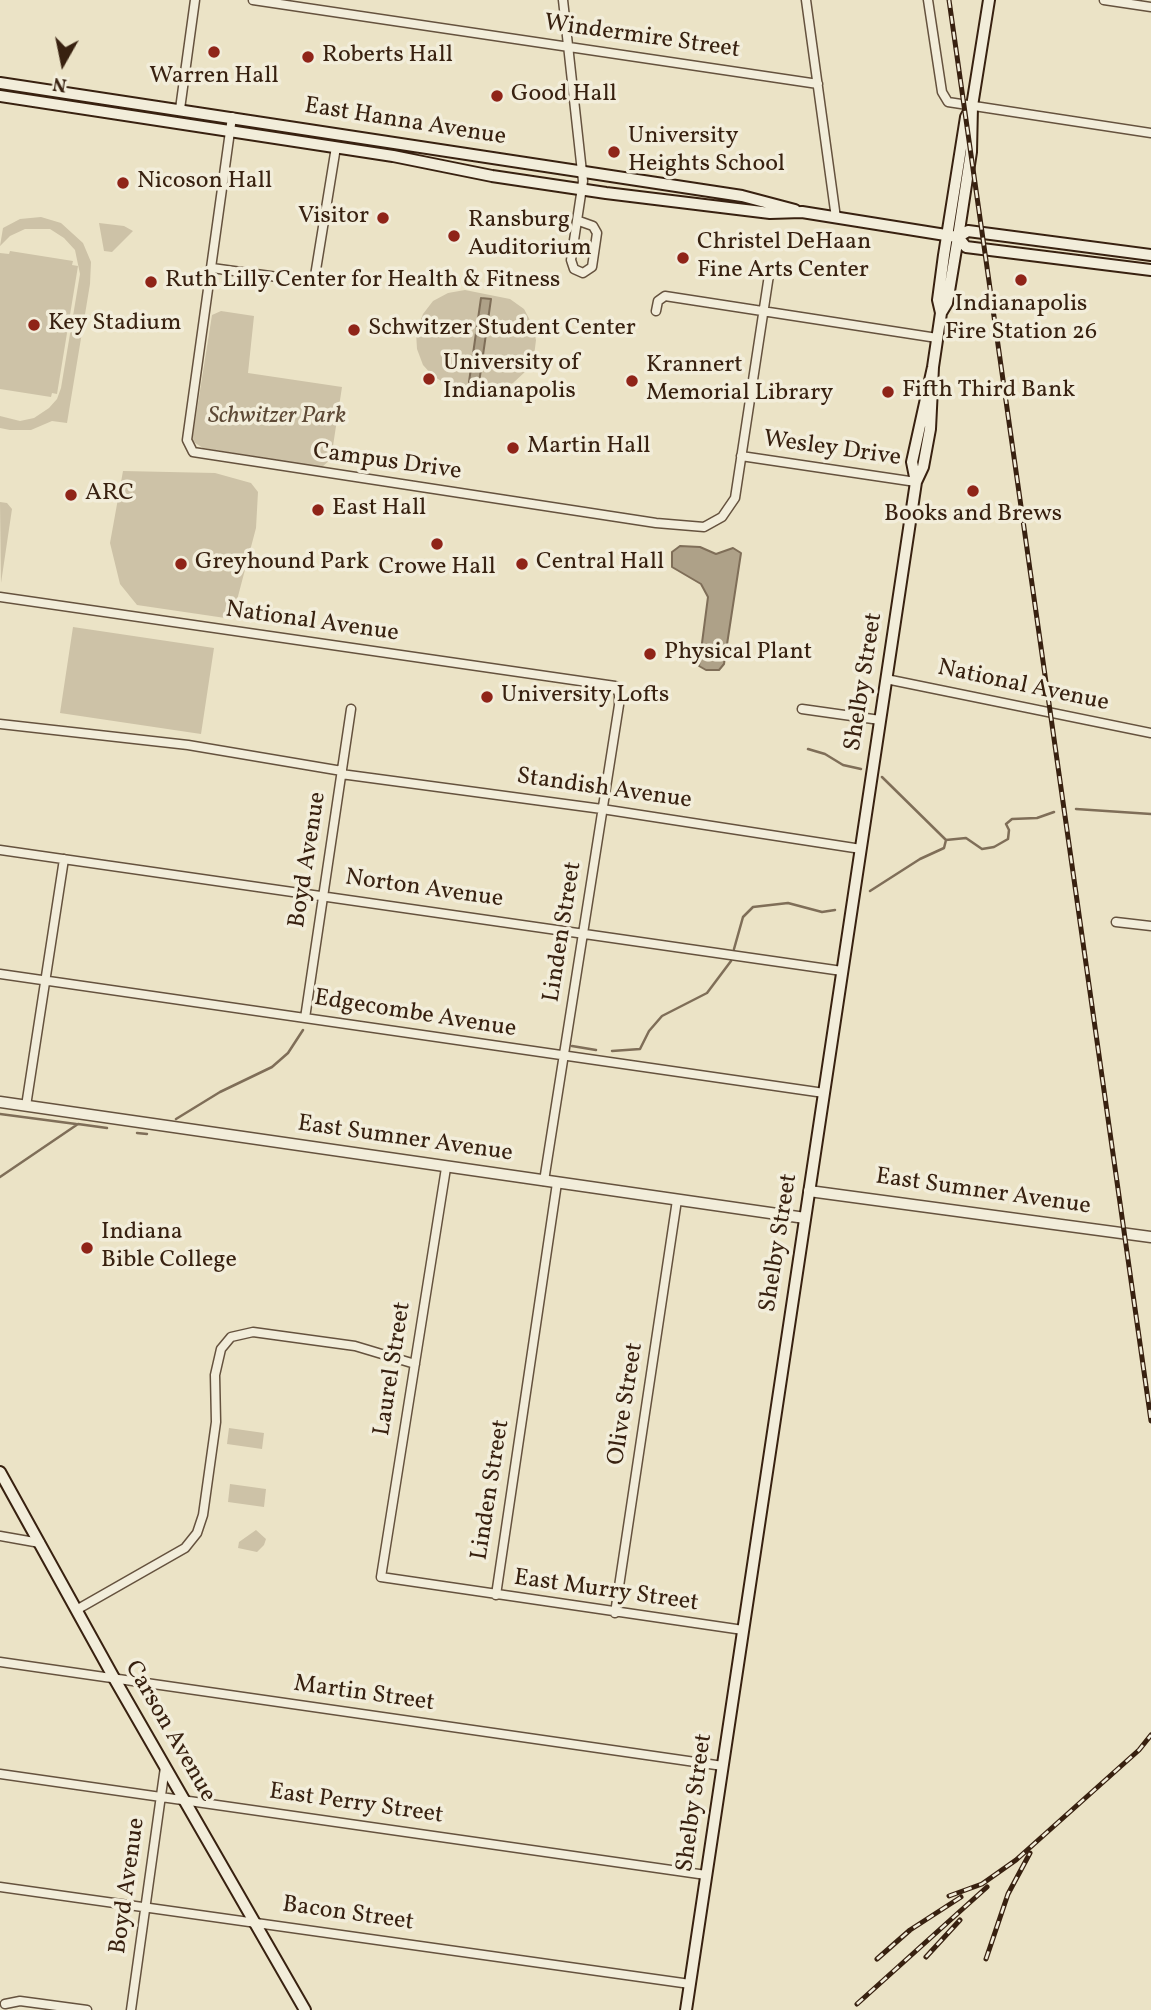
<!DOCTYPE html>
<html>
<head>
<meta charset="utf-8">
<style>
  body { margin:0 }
  #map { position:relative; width:1151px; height:2010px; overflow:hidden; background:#ebe3c6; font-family:Vollkorn,serif }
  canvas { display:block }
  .north { position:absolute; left:28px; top:28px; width:70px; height:70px; -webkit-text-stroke:5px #f2edda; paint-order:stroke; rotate:189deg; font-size:19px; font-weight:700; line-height:28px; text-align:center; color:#382110 }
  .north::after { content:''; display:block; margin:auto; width:24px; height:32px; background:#382110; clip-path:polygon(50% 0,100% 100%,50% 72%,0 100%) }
</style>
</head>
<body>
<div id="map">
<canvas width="1151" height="2010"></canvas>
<div class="north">N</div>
</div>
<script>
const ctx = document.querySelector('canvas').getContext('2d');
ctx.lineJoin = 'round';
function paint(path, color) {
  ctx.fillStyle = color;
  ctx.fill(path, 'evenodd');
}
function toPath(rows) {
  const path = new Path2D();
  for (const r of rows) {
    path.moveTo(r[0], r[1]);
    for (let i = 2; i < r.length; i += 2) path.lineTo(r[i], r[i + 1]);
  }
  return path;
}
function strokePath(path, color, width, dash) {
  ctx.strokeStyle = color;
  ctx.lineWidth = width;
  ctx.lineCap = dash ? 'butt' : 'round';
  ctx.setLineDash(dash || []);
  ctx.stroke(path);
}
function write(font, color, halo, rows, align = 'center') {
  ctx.font = font + ' Vollkorn,serif';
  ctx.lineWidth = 7;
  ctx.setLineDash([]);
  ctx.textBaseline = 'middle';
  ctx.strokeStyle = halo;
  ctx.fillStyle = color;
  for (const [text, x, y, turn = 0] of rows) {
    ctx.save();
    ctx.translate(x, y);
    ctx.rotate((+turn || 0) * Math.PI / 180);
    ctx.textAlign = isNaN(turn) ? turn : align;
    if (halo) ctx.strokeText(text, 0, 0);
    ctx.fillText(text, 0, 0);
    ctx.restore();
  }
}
paint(toPath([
  [41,217,61,223,83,243,91,262,90,284,67,423,52,421,31,430,10,430,0,428,0,416,20,421,34,418,49,408,57,399,61,388,80,274,75,250,64,238,50,229,25,229,10,236,0,246,3,228,20,219],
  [99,223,124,226,133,231,112,252,104,251],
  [10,251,73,261,72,265,78,266,57,394,52,393,51,397,0,389,0,253,9,254],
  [465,290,510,299,524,309,532,324,536,340,534,356,526,371,513,383,498,389,481,390,448,385,433,376,423,365,417,349,416,332,423,314,433,301,448,293],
  [221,311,254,316,248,373,342,387,331,459,322,467,203,448,192,441,212,315],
  [123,471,215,473,251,483,258,492,256,528,232,619,137,605,120,584,110,543],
  [0,502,7,503,12,509,1,583],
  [73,627,214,648,201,734,60,713],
  [229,1428,264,1433,262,1449,227,1444],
  [230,1484,266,1489,264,1507,228,1502],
  [256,1530,266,1539,264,1545,257,1552,238,1548,239,1542]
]), '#cdc2a7');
const water = toPath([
  [481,298,491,299,479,383,469,382,481,298],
  [680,546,700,547,716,554,733,548,741,553,724,664,719,670,706,670,699,666,708,597,701,584,672,567,672,552,680,546]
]);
paint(water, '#aea188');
strokePath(water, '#7f6e58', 2);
strokePath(toPath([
  [808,749,825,754,843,765,861,769],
  [882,777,946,840],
  [1076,809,1151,814],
  [946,840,966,838,982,849,994,847,1008,839,1009,830,1006,824,1012,819,1037,818,1054,812],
  [870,891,920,859,944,848,946,840],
  [734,949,743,917,753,907,788,903,822,912,835,910],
  [572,1046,596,1050],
  [612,1051,640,1049,649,1031,662,1016,707,993,731,961],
  [0,1114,76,1124],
  [176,1119,220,1092,272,1067,288,1053,303,1030],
  [137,1133,147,1134],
  [0,1177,78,1124,107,1128]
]), '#7f6e58', 2.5);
const minor = toPath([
  [253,0,818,84],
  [563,0,583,181,571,260,574,269,583,273,592,267,597,233,593,226,579,221],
  [806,0,836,218],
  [928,0,942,92,948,102,1151,133],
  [1104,0,1151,7],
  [180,109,195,0],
  [232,117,187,440,193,452,656,523,704,527,722,517,735,498,769,275],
  [212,268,314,282,336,147],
  [656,311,658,301,665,296,937,338],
  [741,456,916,482],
  [0,597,615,686,619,694,619,705,544,1181],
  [886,679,1151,733],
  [802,709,880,720],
  [0,724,188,745,342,771],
  [341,774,602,809,861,849],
  [0,850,842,971],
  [1116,922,1151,926],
  [0,974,824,1093],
  [305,1018,351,709],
  [26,1106,64,859],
  [446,1168,381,1577,743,1630],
  [0,1536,40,1543],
  [496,1595,557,1183],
  [78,1609,185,1548,197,1533,203,1515,216,1422,215,1375,221,1349,231,1337,253,1332,355,1346,415,1364],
  [615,1613,677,1200],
  [0,1662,723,1766],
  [0,1774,706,1875],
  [0,1887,690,1984],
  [5,2004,20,2001,87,2010],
  [131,2010,165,1767]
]);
const tertiary = toPath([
  [0,1102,805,1218],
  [809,1191,1151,1237]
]);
const secondary = toPath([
  [0,83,742,196,795,210],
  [0,96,393,156,492,176,606,193,770,213,802,212,958,237,968,231,1151,255],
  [958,237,966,247,1151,270],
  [941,313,947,303,958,237,971,152,972,106,989,0],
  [916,482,912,462,933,367,941,313,938,300,944,255,966,117,972,106],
  [0,1472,114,1678,305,2010],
  [686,2010,916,482,923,467,930,429,933,367]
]);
strokePath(minor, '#65523e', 11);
strokePath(tertiary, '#65523e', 13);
strokePath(secondary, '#382110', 14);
strokePath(minor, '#f2edda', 8);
strokePath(tertiary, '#f2edda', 10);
strokePath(secondary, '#f2edda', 10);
const rail = toPath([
  [949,0,1151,1421],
  [949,1896,982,1884,1016,1860,1139,1750,1151,1735],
  [926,1957,960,1920],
  [877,1959,910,1930,961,1897],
  [986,1959,1008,1894,1030,1853],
  [857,2004,987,1887]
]);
strokePath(rail, '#382110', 5);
strokePath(rail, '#f2edda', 2.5, [8]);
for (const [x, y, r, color] of [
  [214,52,7,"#8f2418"],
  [308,57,7,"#8f2418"],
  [497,96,7,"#8f2418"],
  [614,152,7,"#8f2418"],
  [123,183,7,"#8f2418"],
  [383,218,7,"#8f2418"],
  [454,236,7,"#8f2418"],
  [683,258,7,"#8f2418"],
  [1021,280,7,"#8f2418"],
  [151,282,7,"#8f2418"],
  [34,325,7,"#8f2418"],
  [354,330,7,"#8f2418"],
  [429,379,7,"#8f2418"],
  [632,381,7,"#8f2418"],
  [888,392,7,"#8f2418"],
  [513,448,7,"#8f2418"],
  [973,491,7,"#8f2418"],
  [71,495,7,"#8f2418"],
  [318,510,7,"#8f2418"],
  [437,544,7,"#8f2418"],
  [181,564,7,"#8f2418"],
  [522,564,7,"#8f2418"],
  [650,654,7,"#8f2418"],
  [487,697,7,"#8f2418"],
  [87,1248,7,"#8f2418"]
]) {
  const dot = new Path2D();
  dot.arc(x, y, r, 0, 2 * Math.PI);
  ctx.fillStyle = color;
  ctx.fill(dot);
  strokePath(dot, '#f2edda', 2.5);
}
write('24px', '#382110', '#f2edda', [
  ["Windermire Street",642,38,8],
  ["East Hanna Avenue",405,123,9],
  ["Wesley Drive",832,450,8],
  ["Campus Drive",387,463,8],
  ["National Avenue",312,623,8],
  ["Shelby Street",865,682,-81],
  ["National Avenue",1023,687,12],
  ["Standish Avenue",604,790,8],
  ["Boyd Avenue",309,860,-81],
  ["Norton Avenue",424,890,8],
  ["Linden Street",564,932,-81],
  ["Edgecombe Avenue",415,1015,9],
  ["East Sumner Avenue",405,1140,8],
  ["East Sumner Avenue",983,1193,8],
  ["Shelby Street",780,1243,-81],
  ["Laurel Street",394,1369,-81],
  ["Olive Street",627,1404,-81],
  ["Linden Street",492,1490,-81],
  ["East Murry Street",606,1592,8],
  ["Martin Street",364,1695,8],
  ["Carson Avenue",169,1732,60],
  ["Shelby Street",696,1803,-82],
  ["East Perry Street",356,1805,8],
  ["Boyd Avenue",129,1886,-82],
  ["Bacon Street",348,1915,8]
]);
write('24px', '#382110', '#f2edda', [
  ["Roberts Hall",322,57],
  ["Warren Hall",214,78,"center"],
  ["Good Hall",511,96],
  ["University",628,138],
  ["Heights School",628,166],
  ["Nicoson Hall",137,183],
  ["Visitor",369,218,"right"],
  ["Ransburg",468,222],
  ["Auditorium",468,250],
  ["Christel DeHaan",697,244],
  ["Fine Arts Center",697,272],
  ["Ruth Lilly Center for Health & Fitness",165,282],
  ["Indianapolis",1021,306,"center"],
  ["Fire Station 26",1021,334,"center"],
  ["Key Stadium",48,325],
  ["Schwitzer Student Center",368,330],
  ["University of",443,365],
  ["Indianapolis",443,393],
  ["Krannert",646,367],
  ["Memorial Library",646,395],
  ["Fifth Third Bank",902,392],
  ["Martin Hall",527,448],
  ["ARC",85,495],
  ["East Hall",332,510],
  ["Books and Brews",973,516,"center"],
  ["Greyhound Park",195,564],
  ["Central Hall",536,564],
  ["Crowe Hall",437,569,"center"],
  ["Physical Plant",664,654],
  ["University Lofts",501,697],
  ["Indiana",101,1234],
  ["Bible College",101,1262]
], 'left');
write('italic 24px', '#5d4936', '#f2edda', [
  ["Schwitzer Park",277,418]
]);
</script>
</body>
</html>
